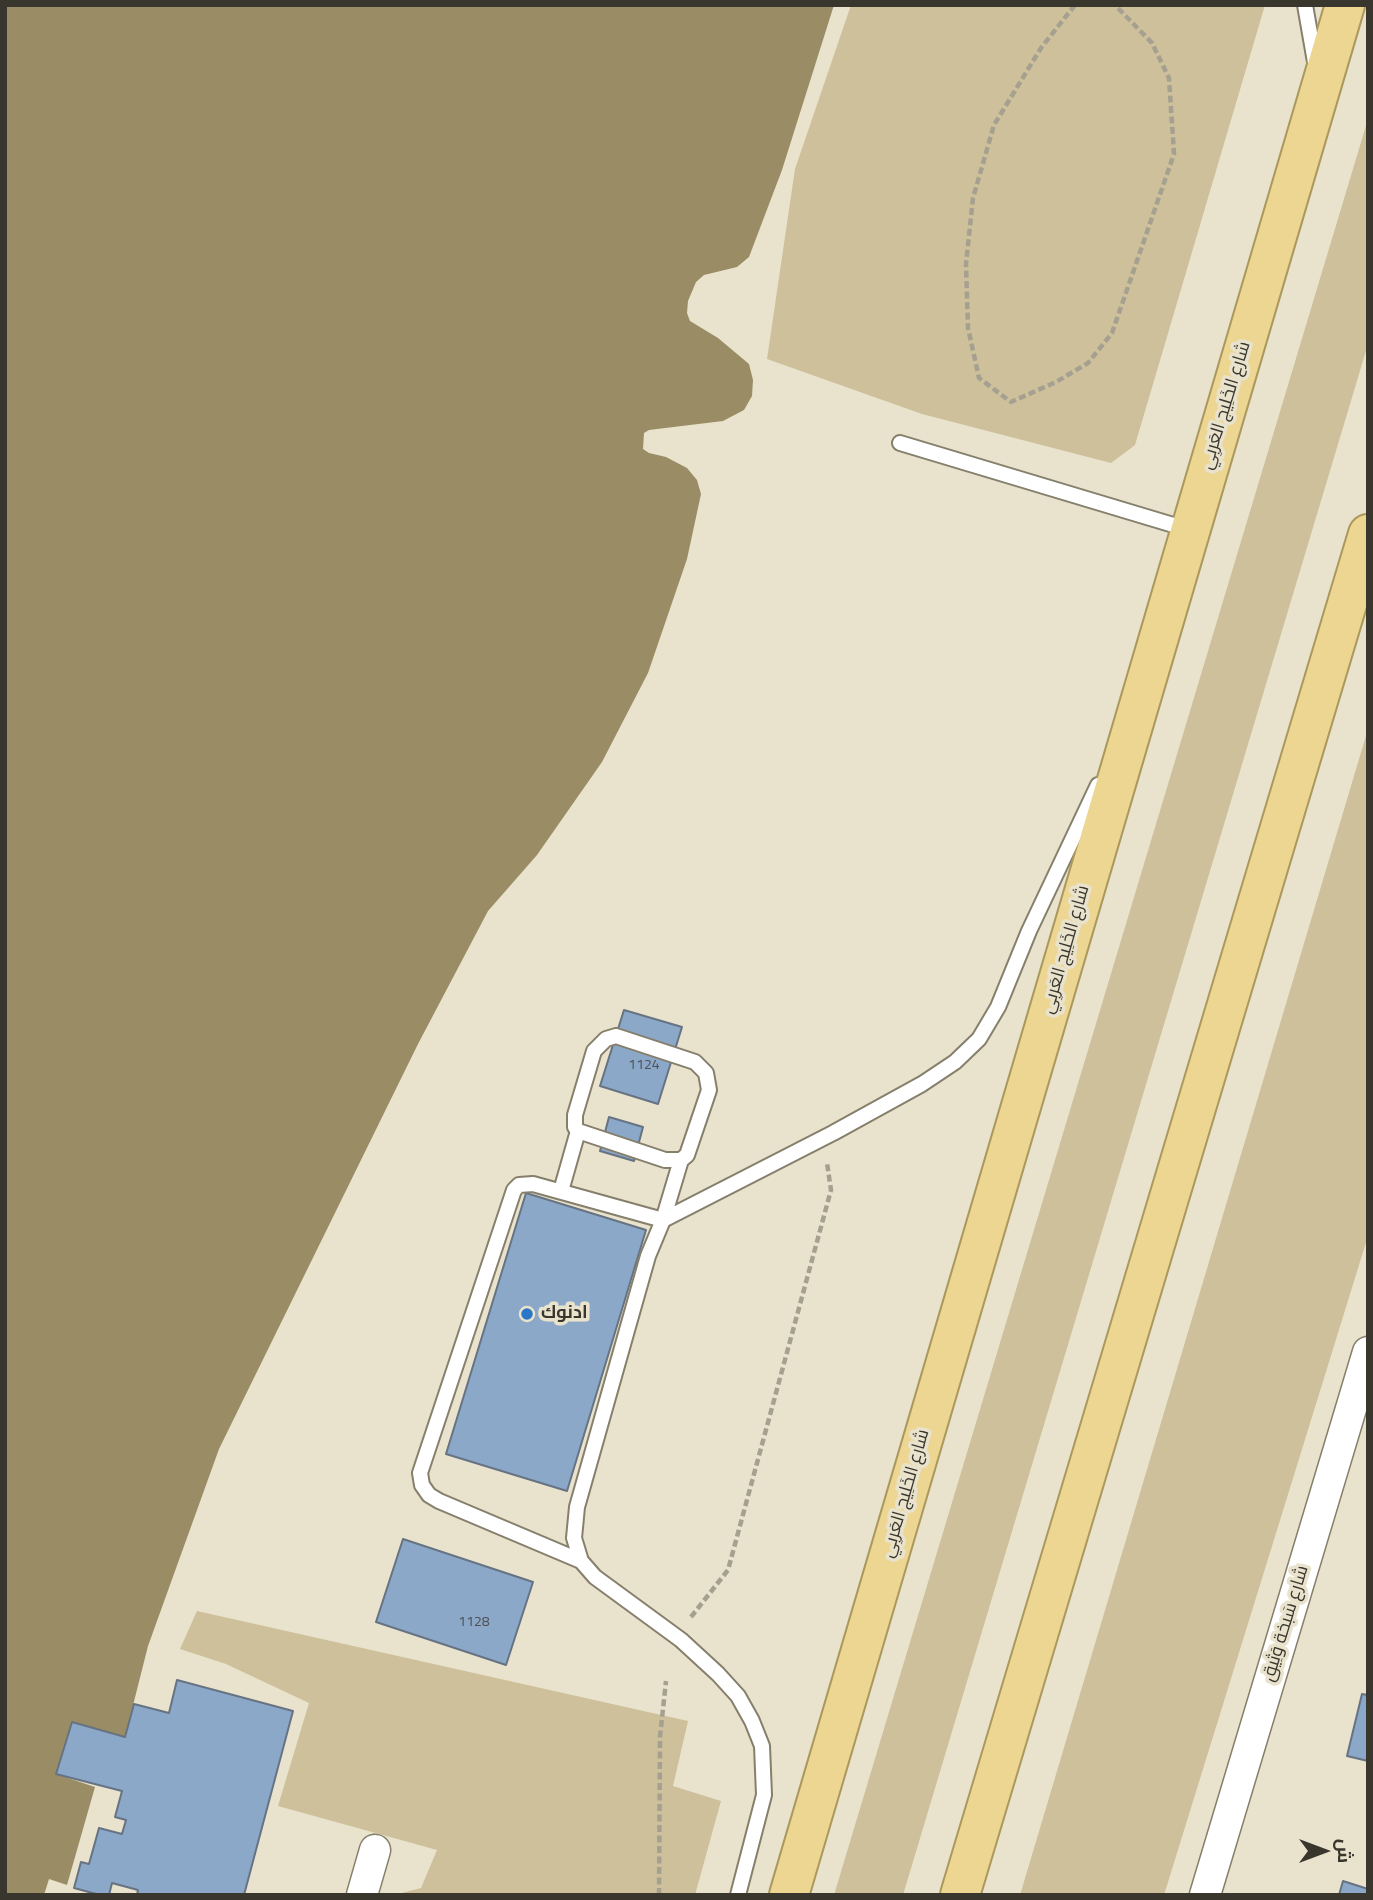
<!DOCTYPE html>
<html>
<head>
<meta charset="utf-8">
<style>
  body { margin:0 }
  #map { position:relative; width:1373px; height:1900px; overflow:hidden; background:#e9e2cc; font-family:Georgia,Cairo,serif }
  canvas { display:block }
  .frame { position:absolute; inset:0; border:7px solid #39362e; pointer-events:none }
  .north { position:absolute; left:1289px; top:1816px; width:70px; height:70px; -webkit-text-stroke:5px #e9e2cc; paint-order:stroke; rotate:90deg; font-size:19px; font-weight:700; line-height:28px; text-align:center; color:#39362e }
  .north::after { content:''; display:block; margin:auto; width:24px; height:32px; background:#39362e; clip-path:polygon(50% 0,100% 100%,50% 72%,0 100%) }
</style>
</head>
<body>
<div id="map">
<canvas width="1373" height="1900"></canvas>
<div class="frame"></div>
<div class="north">ش</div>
</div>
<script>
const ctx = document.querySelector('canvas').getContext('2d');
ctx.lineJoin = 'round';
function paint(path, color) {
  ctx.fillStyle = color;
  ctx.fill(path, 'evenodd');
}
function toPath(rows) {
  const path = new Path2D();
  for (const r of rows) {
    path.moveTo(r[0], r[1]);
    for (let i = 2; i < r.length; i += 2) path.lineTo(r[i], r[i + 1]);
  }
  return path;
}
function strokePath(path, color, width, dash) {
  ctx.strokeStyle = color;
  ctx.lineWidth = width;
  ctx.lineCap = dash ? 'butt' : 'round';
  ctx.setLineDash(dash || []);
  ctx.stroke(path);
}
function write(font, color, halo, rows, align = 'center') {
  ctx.font = font + ' Georgia,Cairo,serif';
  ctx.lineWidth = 7;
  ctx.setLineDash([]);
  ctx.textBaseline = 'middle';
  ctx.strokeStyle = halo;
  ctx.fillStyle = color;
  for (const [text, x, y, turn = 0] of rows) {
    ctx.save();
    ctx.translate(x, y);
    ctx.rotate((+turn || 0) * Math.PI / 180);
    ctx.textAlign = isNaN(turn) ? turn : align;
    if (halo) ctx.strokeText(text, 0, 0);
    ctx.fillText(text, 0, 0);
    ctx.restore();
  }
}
paint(toPath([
  [851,5,1265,5,1135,445,1111,463,922,414,767,359,795,169],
  [1368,119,1368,344,903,1895,834,1895],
  [1368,729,1368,1236,1164,1895,1020,1895],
  [197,1611,688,1721,673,1786,721,1801,695,1895,394,1895,421,1888,437,1850,278,1806,309,1703,226,1664,180,1649]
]), '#cdc09b');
paint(toPath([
  [5,5,834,5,782,170,749,257,737,267,704,275,696,282,688,301,687,313,690,321,718,338,749,364,753,380,752,396,744,410,723,421,649,430,644,433,643,449,649,453,666,457,687,468,697,480,701,494,687,559,648,673,602,762,537,855,488,911,418,1044,219,1449,148,1646,125,1737,72,1723,56,1774,95,1787,67,1885,49,1879,44,1895,5,1895]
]), '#9a8d65');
const building = toPath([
  [624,1010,682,1027,658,1104,600,1086,624,1010],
  [609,1117,643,1127,634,1161,600,1151,609,1117],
  [526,1193,646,1230,567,1491,446,1454,526,1193],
  [403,1539,533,1582,506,1665,376,1622,403,1539],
  [177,1680,293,1711,244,1895,137,1895,138,1890,112,1883,109,1895,100,1895,74,1888,81,1862,89,1864,99,1828,122,1834,126,1820,115,1817,122,1791,56,1774,72,1722,125,1737,134,1704,169,1713,177,1680],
  [1362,1694,1368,1695,1368,1761,1347,1756,1362,1694],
  [1343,1881,1368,1889,1368,1895,1339,1895,1343,1881]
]);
paint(building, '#8ca8c9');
strokePath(building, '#667383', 2);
const service = toPath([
  [1305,5,1315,62],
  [900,443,1190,530],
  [616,1036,695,1062,706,1073,709,1090,687,1155,681,1160,665,1160,578,1131,575,1127,575,1115,594,1051,606,1039,616,1036],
  [561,1191,578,1131],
  [581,1561,439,1501,429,1495,422,1485,420,1473,514,1190,519,1185,533,1184,663,1220,681,1160],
  [738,1895,764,1795,762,1746,752,1721,738,1696,718,1674,681,1640,595,1577,581,1561,574,1538,577,1507,648,1256,663,1220,833,1133,922,1084,955,1062,979,1039,998,1007,1029,931,1098,785]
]);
const minor = toPath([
  [362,1895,375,1850],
  [1205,1895,1368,1352]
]);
const trunk = toPath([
  [789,1895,1345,5],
  [960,1895,1368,534]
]);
strokePath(service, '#857f6c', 18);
strokePath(minor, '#857f6c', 33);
strokePath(trunk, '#aa985d', 42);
strokePath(toPath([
  [1075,5,1041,48,994,125,973,198,966,264,968,328,979,378,1011,402,1056,382,1088,363,1112,333,1174,154,1169,78,1152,43,1115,5],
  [691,1617,728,1570,831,1190,827,1163],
  [659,1895,660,1737,666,1681]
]), '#a5a08f', 4.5, [7, 3.5]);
strokePath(service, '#fff', 14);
strokePath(minor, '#fff', 30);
strokePath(trunk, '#ecd692', 38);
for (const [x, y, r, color] of [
  [527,1314,7,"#2b77c7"]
]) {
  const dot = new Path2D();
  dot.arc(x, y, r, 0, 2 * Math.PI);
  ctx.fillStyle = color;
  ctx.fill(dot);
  strokePath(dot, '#e9e2cc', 2.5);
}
write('14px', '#4e5255', null, [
  ["1124",644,1066],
  ["1128",474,1623]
]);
write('18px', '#39362e', '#e9e2cc', [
  ["شارع الخَلِيج العَربِي",1227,406,-73],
  ["شارع الخَلِيج العَربِي",1067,950,-74],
  ["شارع الخَلِيج العَربِي",907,1494,-74],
  ["شارع سَبخة وَثِيق",1287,1624,-73]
]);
write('bold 18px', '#39362e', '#e9e2cc', [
  ["ادنوك",541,1314]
], 'left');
</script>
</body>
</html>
